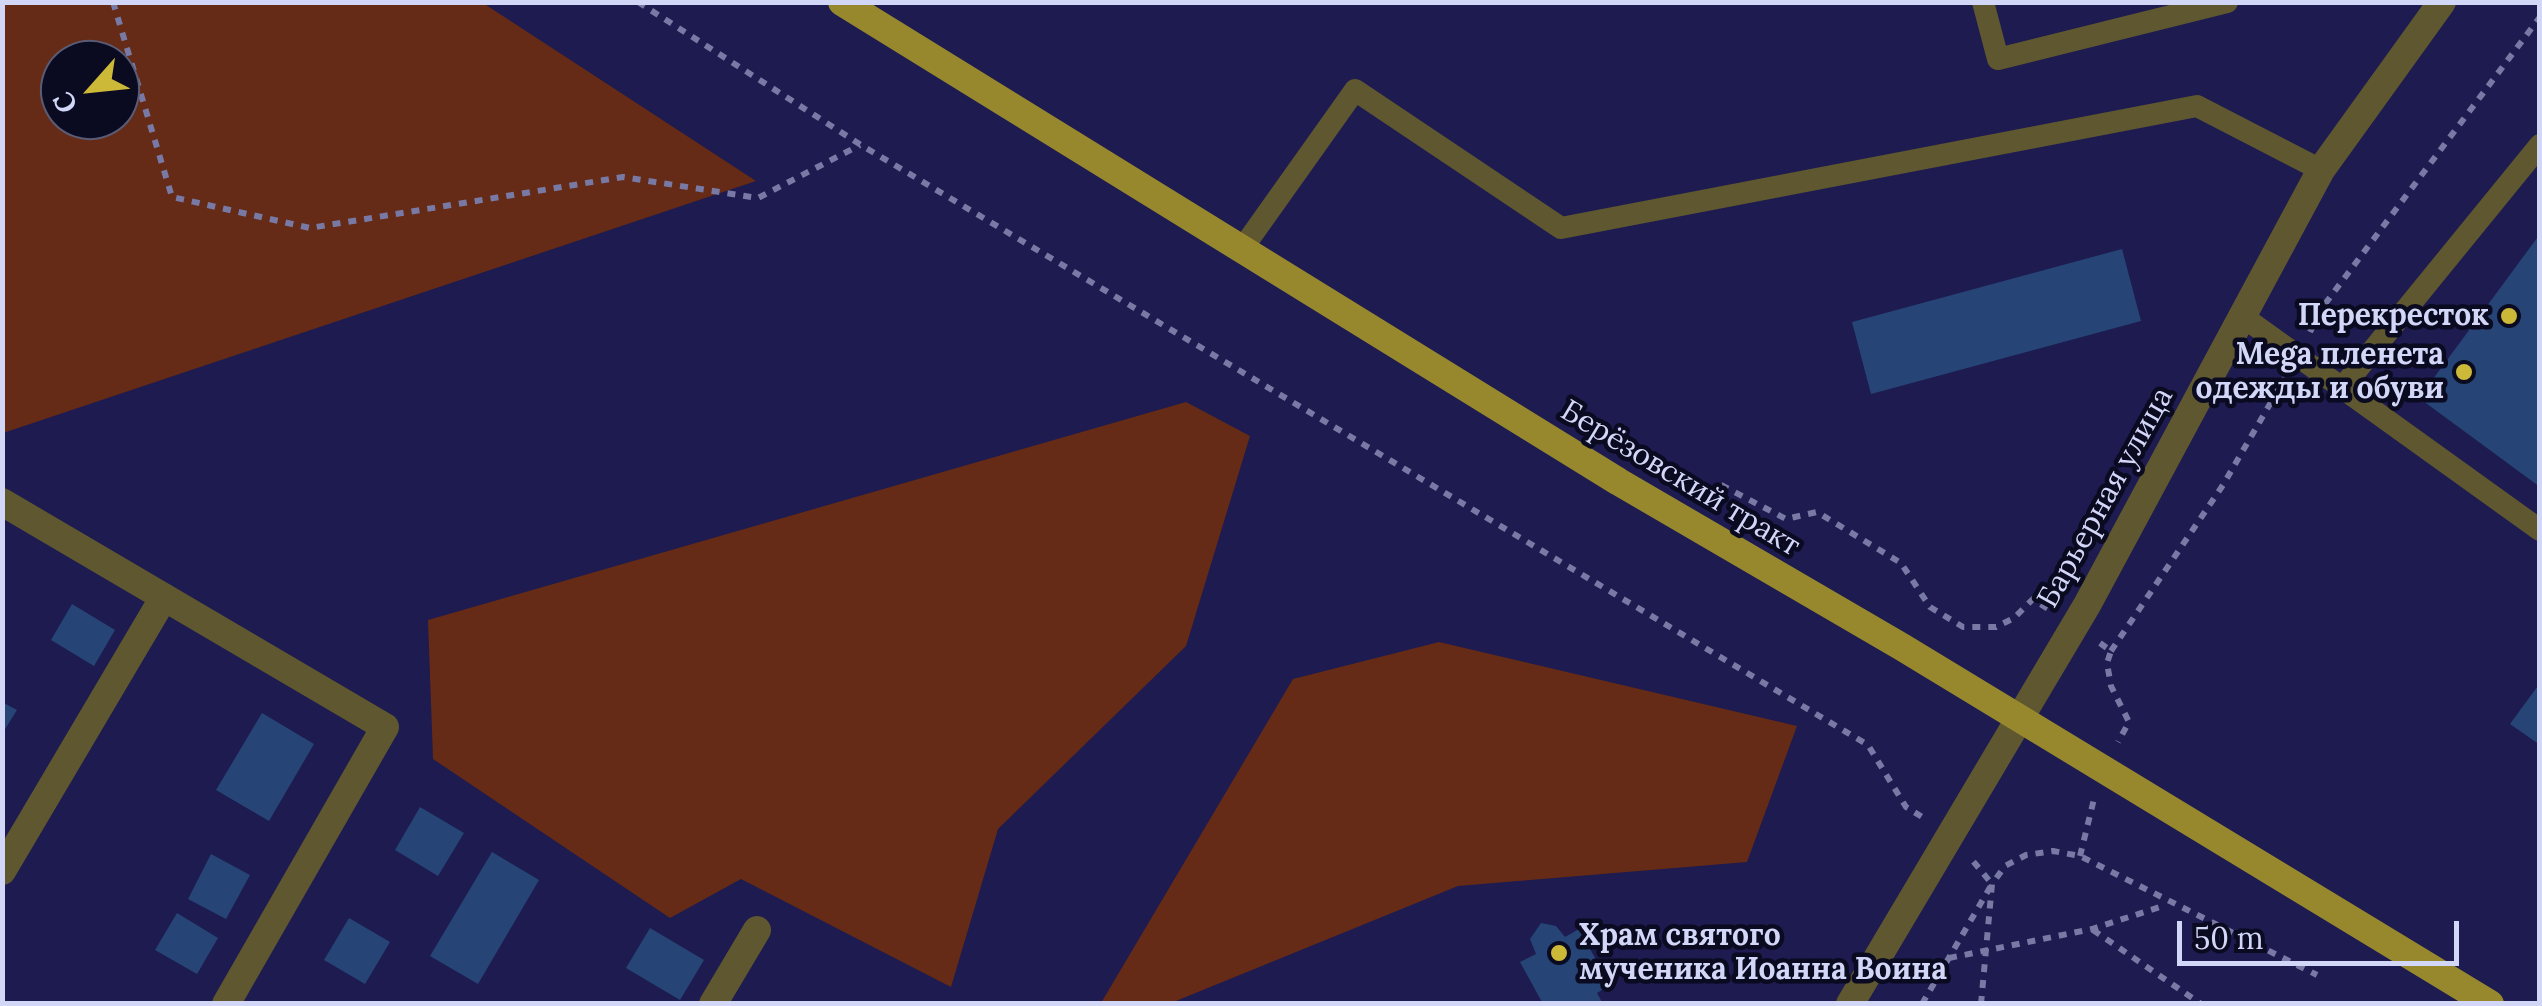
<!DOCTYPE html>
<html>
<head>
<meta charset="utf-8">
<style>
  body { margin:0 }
  #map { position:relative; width:2542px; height:1006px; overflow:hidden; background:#1d1b4f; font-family:Lora,serif }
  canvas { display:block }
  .frame { position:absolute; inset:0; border:5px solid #d2d6f7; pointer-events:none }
  .north { position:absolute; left:40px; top:40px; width:100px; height:100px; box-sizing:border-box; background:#0a0a20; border:2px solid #5a5c76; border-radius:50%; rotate:243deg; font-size:28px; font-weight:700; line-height:40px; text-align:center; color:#d2d6f7 }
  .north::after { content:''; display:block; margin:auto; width:35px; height:45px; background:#cdb938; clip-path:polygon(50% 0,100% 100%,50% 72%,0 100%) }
  .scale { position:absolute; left:2177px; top:921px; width:282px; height:45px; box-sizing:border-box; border:5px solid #d2d6f7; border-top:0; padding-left:12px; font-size:30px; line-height:35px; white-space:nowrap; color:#d2d6f7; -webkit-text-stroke:8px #0a0a20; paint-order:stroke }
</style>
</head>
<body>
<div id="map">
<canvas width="2542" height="1006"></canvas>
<div class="frame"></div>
<div class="north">С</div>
<div class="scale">50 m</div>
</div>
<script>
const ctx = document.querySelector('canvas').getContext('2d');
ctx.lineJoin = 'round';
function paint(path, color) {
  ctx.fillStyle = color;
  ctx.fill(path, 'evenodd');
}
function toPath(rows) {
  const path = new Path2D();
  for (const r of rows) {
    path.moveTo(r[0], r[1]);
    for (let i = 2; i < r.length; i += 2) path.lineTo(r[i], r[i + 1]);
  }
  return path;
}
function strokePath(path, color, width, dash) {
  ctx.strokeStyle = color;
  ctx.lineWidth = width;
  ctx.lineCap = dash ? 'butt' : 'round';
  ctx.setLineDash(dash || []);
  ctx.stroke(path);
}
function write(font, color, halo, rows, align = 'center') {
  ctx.font = font + ' Lora,serif';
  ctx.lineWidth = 9;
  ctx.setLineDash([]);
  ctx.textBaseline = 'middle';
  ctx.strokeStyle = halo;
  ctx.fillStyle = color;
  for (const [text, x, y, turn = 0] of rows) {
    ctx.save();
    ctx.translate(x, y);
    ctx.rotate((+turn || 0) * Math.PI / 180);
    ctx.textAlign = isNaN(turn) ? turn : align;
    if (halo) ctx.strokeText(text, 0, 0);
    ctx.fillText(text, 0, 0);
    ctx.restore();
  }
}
paint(toPath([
  [2,3,483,3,756,181,3,433],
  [60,60,120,60,120,120,60,120],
  [1186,402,1250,436,1186,646,998,829,951,987,741,879,670,918,433,759,428,620],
  [1439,642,1797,726,1747,862,1458,886,1171,1003,1101,1003,1293,679]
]), '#652b16');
paint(toPath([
  [2540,234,2540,487,2419,398],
  [2122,249,2141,321,1871,394,1852,322],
  [72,604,115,630,94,666,51,640],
  [2540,683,2540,745,2510,724],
  [2,702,17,710,2,734],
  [262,713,314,744,269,821,216,790],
  [420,807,464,833,438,876,395,850],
  [492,852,539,880,478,984,430,956],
  [211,854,250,875,226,919,188,899],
  [177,913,218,938,197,974,155,950],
  [349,918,390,942,365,984,324,960],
  [1541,923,1556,926,1565,937,1579,929,1610,985,1597,993,1603,1004,1543,1004,1520,962,1536,954,1530,939],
  [650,928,704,960,680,1000,626,968]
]), '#264576');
strokePath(toPath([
  [113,2,172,197,310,228,623,177,758,198,860,145],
  [638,2,861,145,1868,745,1906,807,1927,820],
  [2310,332,2322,308,2540,17],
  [1721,485,1786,519,1817,512,1901,563,1930,607,1963,627,1996,627,2014,618,2033,599,2048,609],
  [2100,643,2111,651,2107,663,2111,686,2129,722,2118,742],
  [2111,651,2223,485,2285,378],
  [2080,856,2094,799],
  [2093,930,2201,1004],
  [1949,958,2092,929,2166,905],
  [1922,1004,1992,884,1973,861],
  [1981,1004,1992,884,2005,866,2026,855,2053,851,2080,856,2317,975]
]), '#7879a4', 6, [8, 8]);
strokePath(toPath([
  [1983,2,1998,59,2227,2],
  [1242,249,1355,90,1561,228,2197,106,2321,170],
  [2242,316,2540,530],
  [2342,388,2540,145]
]), '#5e572f', 22);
strokePath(toPath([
  [2,502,385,727,226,1004],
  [2,871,164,597],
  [713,1004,757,930]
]), '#5e572f', 28);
strokePath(toPath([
  [1850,1004,2087,605,2321,170,2442,2]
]), '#5e572f', 28);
strokePath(toPath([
  [842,2,1619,482,1902,647,2490,1004]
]), '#97882e', 28);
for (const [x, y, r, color] of [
  [2509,316,10,"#cdb938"],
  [2464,372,10,"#cdb938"],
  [1559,953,10,"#cdb938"]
]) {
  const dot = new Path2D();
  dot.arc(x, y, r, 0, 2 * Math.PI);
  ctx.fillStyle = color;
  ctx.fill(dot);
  strokePath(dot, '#0a0a20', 4);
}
write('bold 30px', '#d2d6f7', '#0a0a20', [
  ["Перекресток",2489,316],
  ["Mega пленета",2444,355],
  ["одежды и обуви",2444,389],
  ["Храм святого",1579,936,"left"],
  ["мученика Иоанна Воина",1579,970,"left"]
], 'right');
write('30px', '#d2d6f7', '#0a0a20', [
  ["Берёзовский тракт",1680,479,31],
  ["Барьерная улица",2106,498,-61]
]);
</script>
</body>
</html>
